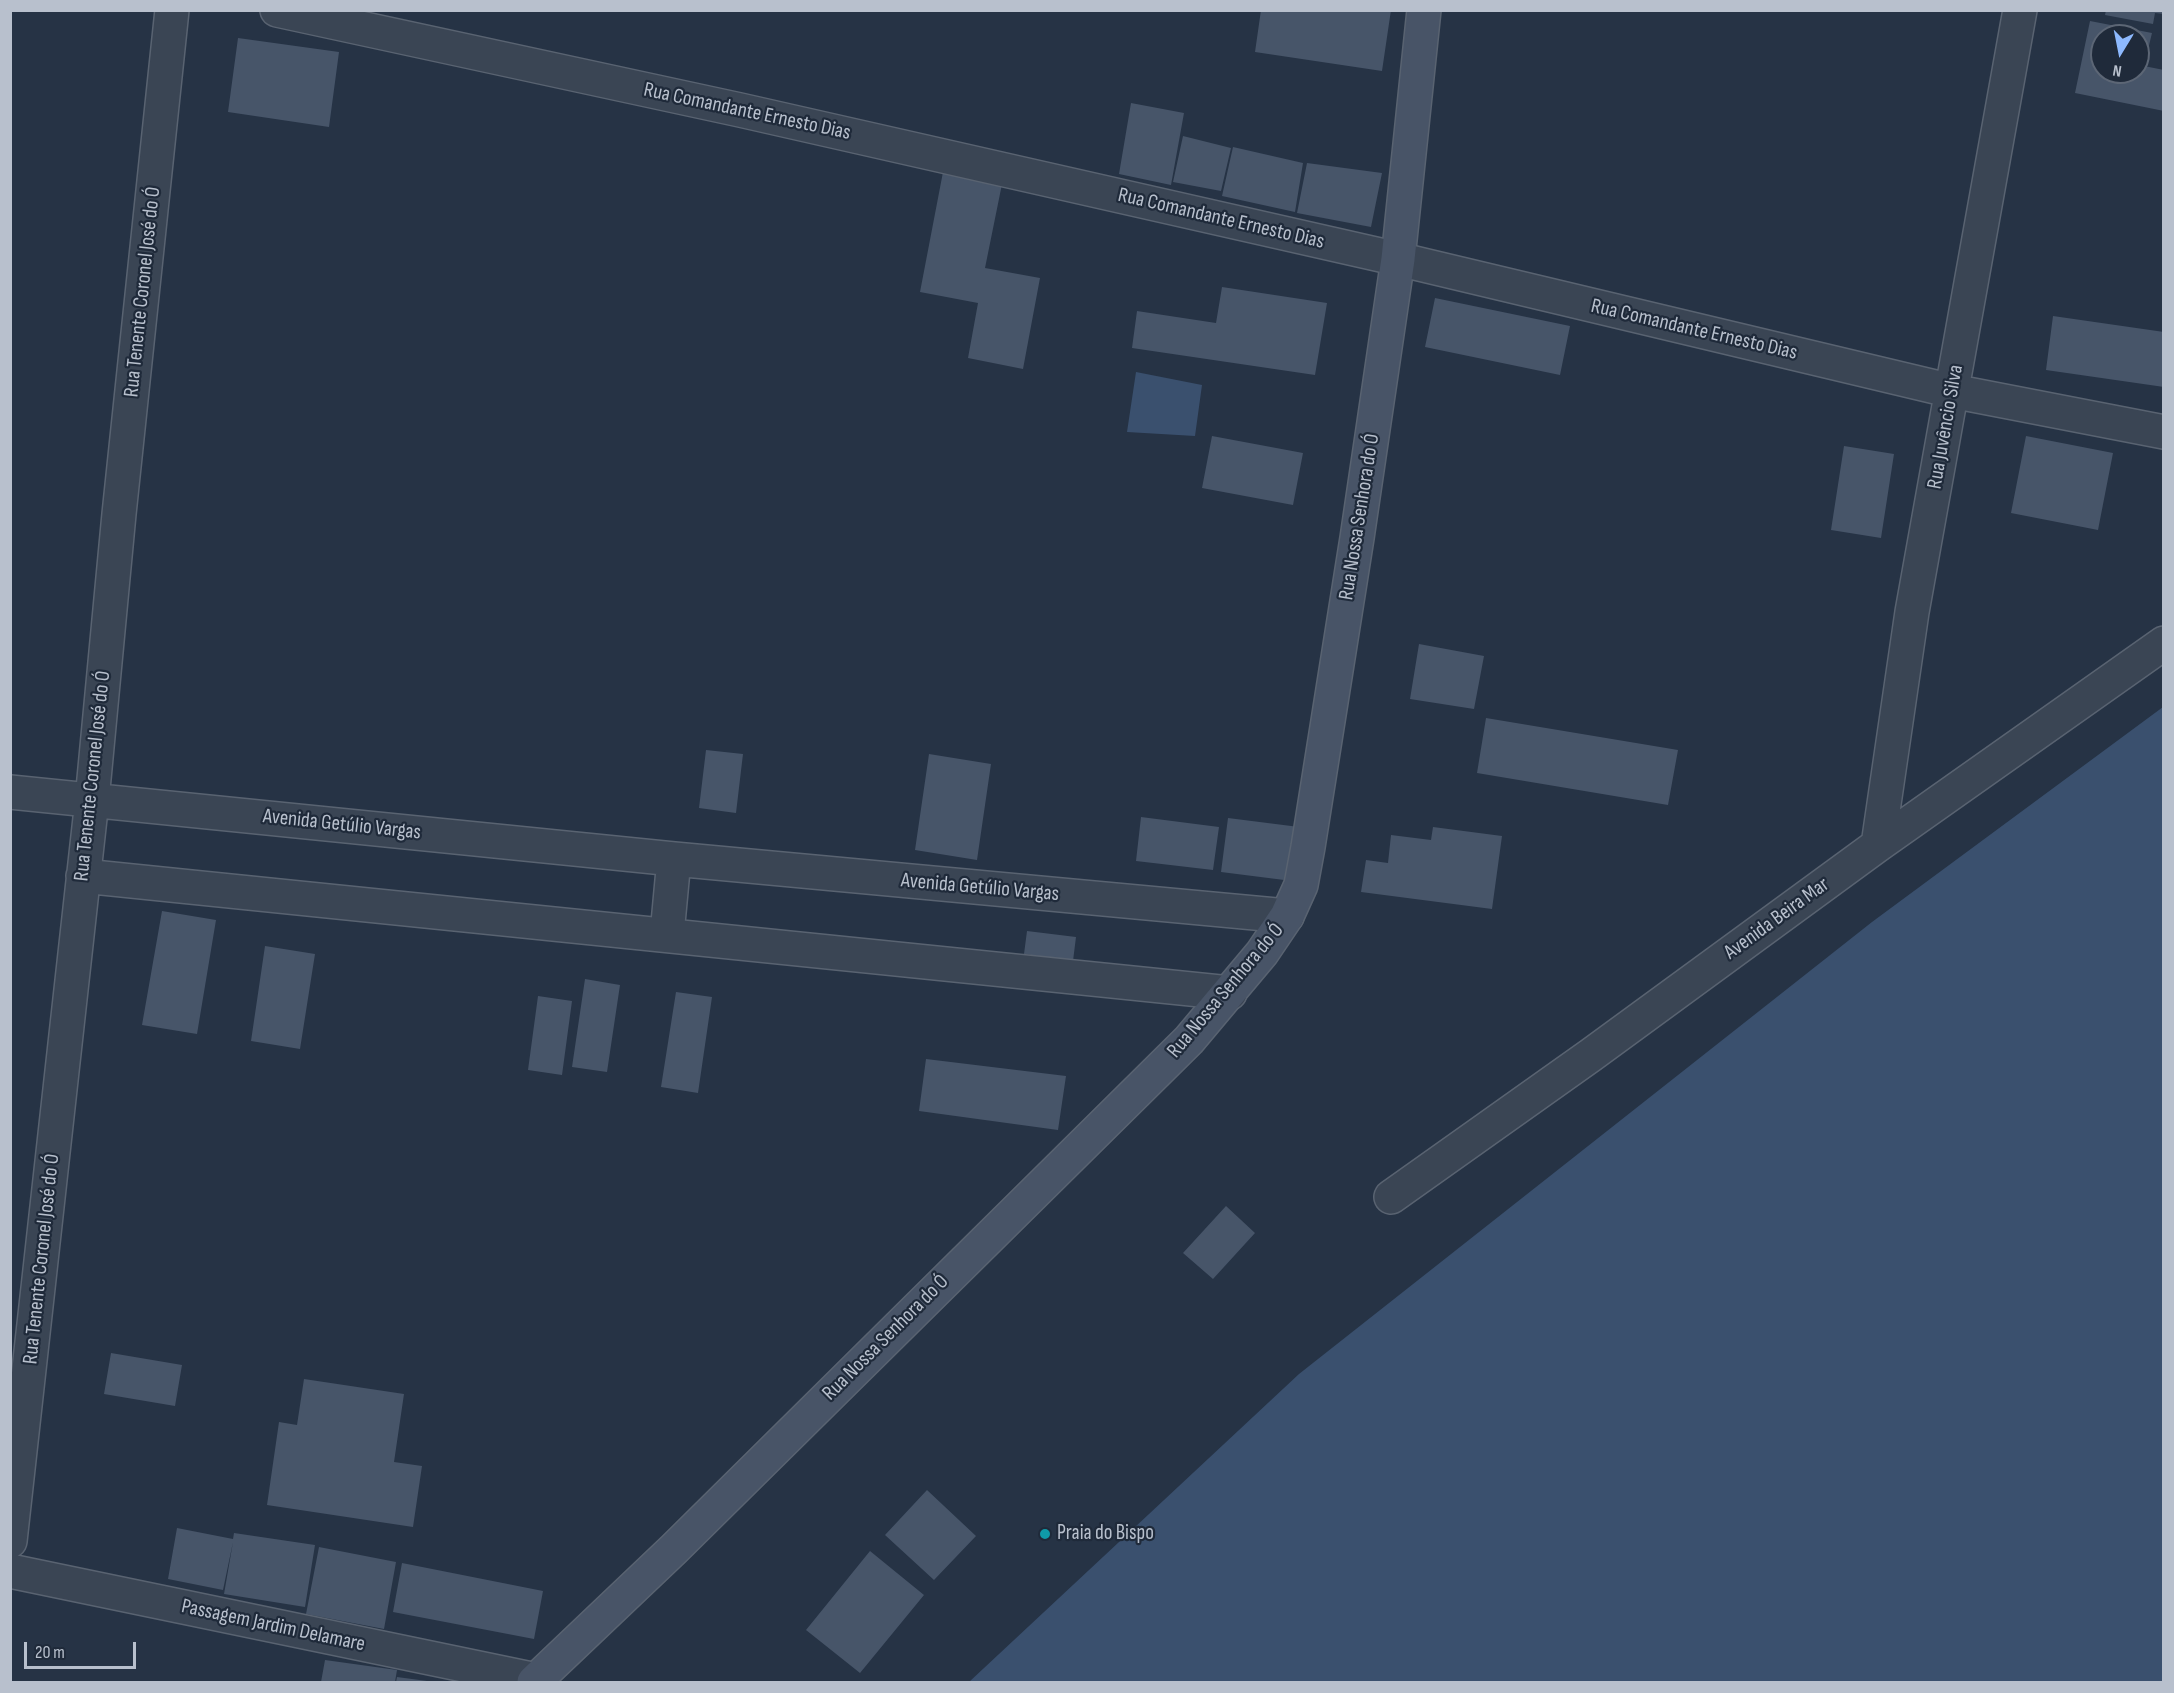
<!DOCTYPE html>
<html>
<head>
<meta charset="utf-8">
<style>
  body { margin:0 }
  #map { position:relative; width:2174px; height:1693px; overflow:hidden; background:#263345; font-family:"Sofia Sans Condensed",sans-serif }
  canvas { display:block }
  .frame { position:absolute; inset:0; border:12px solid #b8c0cd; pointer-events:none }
  .north { position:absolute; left:2090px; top:24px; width:60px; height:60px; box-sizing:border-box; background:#1f2a3a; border:2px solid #5c6675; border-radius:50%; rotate:190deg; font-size:16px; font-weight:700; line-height:24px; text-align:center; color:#b8c0cd }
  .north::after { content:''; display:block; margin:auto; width:21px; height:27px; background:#8db9fe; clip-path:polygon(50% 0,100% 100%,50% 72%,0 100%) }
  .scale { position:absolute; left:24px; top:1642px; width:112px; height:27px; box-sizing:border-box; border:3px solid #b8c0cd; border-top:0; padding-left:8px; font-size:18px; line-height:21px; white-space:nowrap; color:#b8c0cd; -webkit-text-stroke:4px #1f2a3a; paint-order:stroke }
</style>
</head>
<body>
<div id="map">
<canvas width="2174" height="1693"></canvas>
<div class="frame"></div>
<div class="north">N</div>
<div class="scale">20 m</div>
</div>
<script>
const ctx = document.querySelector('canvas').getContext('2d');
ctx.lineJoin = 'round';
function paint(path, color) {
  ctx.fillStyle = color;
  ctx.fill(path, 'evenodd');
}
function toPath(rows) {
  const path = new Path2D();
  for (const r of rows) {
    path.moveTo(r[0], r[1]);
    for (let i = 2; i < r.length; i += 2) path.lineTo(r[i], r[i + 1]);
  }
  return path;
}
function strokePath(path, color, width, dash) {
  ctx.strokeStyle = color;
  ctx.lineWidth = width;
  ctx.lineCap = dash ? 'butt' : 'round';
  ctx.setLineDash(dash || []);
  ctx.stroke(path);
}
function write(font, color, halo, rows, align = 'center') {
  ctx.font = font + ' "Sofia Sans Condensed",sans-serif';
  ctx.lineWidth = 4.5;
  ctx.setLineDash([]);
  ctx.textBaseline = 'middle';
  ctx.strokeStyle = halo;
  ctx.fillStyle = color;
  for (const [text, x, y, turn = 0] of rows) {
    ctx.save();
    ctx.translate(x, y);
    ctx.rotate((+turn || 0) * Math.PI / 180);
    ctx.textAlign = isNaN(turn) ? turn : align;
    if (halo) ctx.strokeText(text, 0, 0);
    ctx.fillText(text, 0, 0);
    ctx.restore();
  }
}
paint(toPath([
  [1136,372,1202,385,1195,436,1127,432],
  [2163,707,2163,1682,969,1682,1299,1374,1872,922]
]), '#3a506e');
paint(toPath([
  [1261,10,1391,10,1382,71,1255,52],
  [2106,10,2164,10,2164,14,2155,13,2153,24,2105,15],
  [2090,21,2152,33,2144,66,2164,70,2164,111,2075,93],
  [2102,36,2138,36,2138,72,2102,72],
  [238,38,339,52,329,127,228,112],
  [1131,103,1184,113,1171,185,1119,174],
  [1183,136,1231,148,1221,191,1173,182],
  [1233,147,1303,163,1295,212,1222,196],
  [1307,163,1382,173,1371,227,1297,213],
  [943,172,1002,184,985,268,1040,278,1023,369,968,358,978,303,920,292],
  [1222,287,1327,303,1315,375,1132,348,1137,311,1216,323],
  [1435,298,1570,326,1560,375,1425,347],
  [2053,316,2164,332,2164,387,2046,370],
  [1212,436,1303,453,1293,505,1202,488],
  [2026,436,2113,453,2098,530,2011,513],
  [1844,446,1894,454,1881,538,1831,530],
  [1419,644,1484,656,1474,709,1410,699],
  [1486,718,1678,750,1668,805,1477,773],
  [706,750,743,754,736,813,699,808],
  [929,754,991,764,977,860,915,850],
  [1141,817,1219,827,1213,870,1136,861],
  [1228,818,1307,828,1300,882,1221,872],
  [1433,827,1502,836,1492,909,1361,892,1366,860,1388,863,1391,835,1431,840],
  [162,911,216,920,197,1034,142,1025],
  [1027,931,1076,937,1073,961,1024,954],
  [265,946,315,954,300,1049,251,1041],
  [585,979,620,985,607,1072,572,1067],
  [676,992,712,997,698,1093,661,1087],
  [538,996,572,1001,562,1075,528,1070],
  [926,1059,1066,1076,1058,1130,919,1111],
  [1226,1206,1255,1233,1213,1279,1183,1253],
  [111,1353,182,1365,175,1406,104,1394],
  [304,1379,404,1394,394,1462,422,1466,413,1527,267,1505,279,1422,297,1425],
  [927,1490,976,1536,934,1580,885,1535],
  [177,1528,233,1539,234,1533,315,1545,305,1607,224,1594,233,1542,223,1590,168,1579],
  [319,1547,396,1562,384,1629,306,1614],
  [870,1551,924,1595,860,1673,806,1630],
  [402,1563,543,1591,534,1639,393,1612],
  [325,1660,397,1670,395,1682,321,1682],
  [397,1677,427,1681,426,1682,396,1682]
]), '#475569');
const minor = toPath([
  [277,10,740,110,1398,259,1952,391,2164,432],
  [10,792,674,859,1287,916],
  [1878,845,1912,612,2020,10],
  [83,876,1230,993],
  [667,934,674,859],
  [1391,1197,1591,1055,1878,845,2164,643],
  [10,1541,92,800,119,514,172,10],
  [10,1571,536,1680]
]);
const secondary = toPath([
  [534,1682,674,1549,1189,1040,1262,953,1287,916,1301,885,1308,847,1357,538,1398,259,1424,10]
]);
strokePath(minor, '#596371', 36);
strokePath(secondary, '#596371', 36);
strokePath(minor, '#3a4554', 33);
strokePath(secondary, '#485467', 33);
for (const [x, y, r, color] of [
  [1045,1534,6,"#0f9aa8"]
]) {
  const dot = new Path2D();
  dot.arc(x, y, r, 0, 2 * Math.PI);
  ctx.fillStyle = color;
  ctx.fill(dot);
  strokePath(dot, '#1f2a3a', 2);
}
write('21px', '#b8c0cd', '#1f2a3a', [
  ["Rua Comandante Ernesto Dias",747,112,12],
  ["Rua Comandante Ernesto Dias",1221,219,13],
  ["Rua Tenente Coronel José do Ó",143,292,-84],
  ["Rua Comandante Ernesto Dias",1694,330,13],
  ["Rua Juvêncio Silva",1946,427,-80],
  ["Rua Nossa Senhora do Ó",1360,517,-81],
  ["Rua Tenente Coronel José do Ó",93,776,-84],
  ["Avenida Getúlio Vargas",342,825,6],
  ["Avenida Getúlio Vargas",980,888,5],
  ["Avenida Beira Mar",1777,919,-36],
  ["Rua Nossa Senhora do Ó",1226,991,-50],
  ["Rua Tenente Coronel José do Ó",42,1259,-84],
  ["Rua Nossa Senhora do Ó",886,1338,-45],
  ["Passagem Jardim Delamare",273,1626,12]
]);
write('21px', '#b8c0cd', '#1f2a3a', [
  ["Praia do Bispo",1057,1534]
], 'left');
</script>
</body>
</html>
